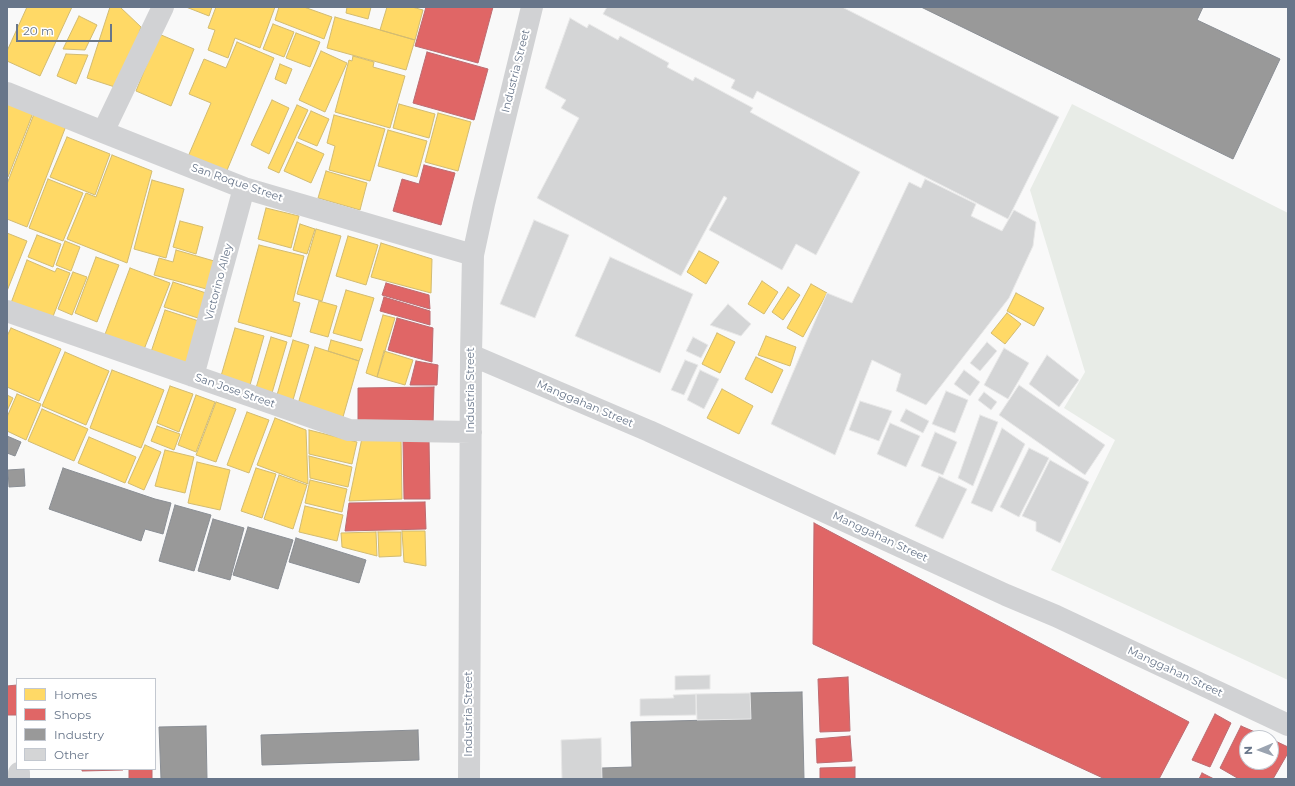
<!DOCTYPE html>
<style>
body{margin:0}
#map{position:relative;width:1295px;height:786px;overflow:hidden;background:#f9f9f9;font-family:Montserrat,sans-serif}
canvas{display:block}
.frame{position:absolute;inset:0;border:8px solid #68768a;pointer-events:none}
.legend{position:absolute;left:16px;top:678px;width:140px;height:92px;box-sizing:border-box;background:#fff;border:1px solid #c3c8d0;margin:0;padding:5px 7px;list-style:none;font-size:12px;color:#68768a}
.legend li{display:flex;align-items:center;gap:8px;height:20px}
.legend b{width:20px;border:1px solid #c3c8d0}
.north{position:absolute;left:1239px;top:730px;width:40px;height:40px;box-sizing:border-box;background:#fff;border:1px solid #c3c8d0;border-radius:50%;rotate:268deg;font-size:11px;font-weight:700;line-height:16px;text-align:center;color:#68768a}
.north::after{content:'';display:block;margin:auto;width:14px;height:18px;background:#9ba4b1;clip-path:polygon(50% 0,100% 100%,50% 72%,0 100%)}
.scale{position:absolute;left:16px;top:24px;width:96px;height:18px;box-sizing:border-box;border:2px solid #68768a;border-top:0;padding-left:5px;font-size:12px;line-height:14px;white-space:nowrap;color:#68768a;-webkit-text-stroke:3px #fff;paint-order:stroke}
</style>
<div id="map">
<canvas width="1295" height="786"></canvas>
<div class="frame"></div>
<ul class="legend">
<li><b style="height:11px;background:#ffd966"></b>Homes</li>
<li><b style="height:11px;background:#e06666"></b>Shops</li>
<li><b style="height:11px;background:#999"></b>Industry</li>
<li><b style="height:11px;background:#d4d5d6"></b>Other</li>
</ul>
<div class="north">N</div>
<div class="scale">20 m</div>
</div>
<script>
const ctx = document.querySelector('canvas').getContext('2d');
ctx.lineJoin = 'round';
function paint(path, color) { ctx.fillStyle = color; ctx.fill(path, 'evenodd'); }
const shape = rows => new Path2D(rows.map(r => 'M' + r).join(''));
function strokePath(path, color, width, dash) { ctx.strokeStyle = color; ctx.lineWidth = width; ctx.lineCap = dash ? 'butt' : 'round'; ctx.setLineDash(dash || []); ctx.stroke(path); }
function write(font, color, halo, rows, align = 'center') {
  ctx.font = font + ' Montserrat,sans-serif'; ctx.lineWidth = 4; ctx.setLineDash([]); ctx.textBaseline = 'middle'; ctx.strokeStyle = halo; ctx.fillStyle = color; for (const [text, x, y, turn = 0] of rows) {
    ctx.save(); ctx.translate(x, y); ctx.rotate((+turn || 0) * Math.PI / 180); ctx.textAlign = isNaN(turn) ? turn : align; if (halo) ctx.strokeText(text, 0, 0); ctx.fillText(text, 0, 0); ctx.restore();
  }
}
paint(shape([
 [1072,104,1288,213,1288,680,1051,570,1115,440,1064,408,1085,372,1030,190]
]), '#e8ece7');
const homes = shape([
 [27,7,72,7,40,76,7,61,7,51,27,7],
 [110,7,120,7,141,27,121,89,87,78,110,7],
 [186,7,212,7,209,16,186,7],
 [216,7,275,7,260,48,235,38,228,58,208,50,215,30,208,28,216,7],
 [279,7,304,7,332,17,324,39,275,20,279,7],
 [347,7,371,7,368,19,346,13,347,7],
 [387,7,412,7,423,10,415,40,380,30,387,7],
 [79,16,97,25,85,50,63,49,79,16],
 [335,17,415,40,406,70,327,48,335,17],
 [273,24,294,32,284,57,263,49,273,24],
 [296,33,320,42,310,67,286,58,296,33],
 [159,34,194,49,171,106,136,91,159,34],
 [237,42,274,58,225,175,187,159,211,103,189,94,204,59,226,68,237,42],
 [321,51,347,63,325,112,299,100,321,51],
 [66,54,88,55,76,84,57,76,66,54],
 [353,56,374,62,373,67,405,76,390,128,335,112,349,60,352,61,353,56],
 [280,64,292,69,286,84,275,79,280,64],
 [272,100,289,108,269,154,251,145,272,100],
 [7,102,33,113,8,177,7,176,7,102],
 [399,104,435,114,429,138,393,128,399,104],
 [297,105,308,110,279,173,268,168,297,105],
 [311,111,329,119,317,146,298,138,311,111],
 [438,113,471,122,458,171,425,162,438,113],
 [34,114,66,126,27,227,7,219,7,184,34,114],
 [334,115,385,129,370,181,329,170,335,146,327,143,334,115],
 [388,130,427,141,417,177,378,166,388,130],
 [67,137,110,154,95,195,50,177,67,137],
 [297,142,324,154,311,183,284,171,297,142],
 [112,155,152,171,127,263,67,239,86,193,96,197,112,155],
 [326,171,367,183,360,210,318,198,326,171],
 [48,179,83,193,63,241,29,228,48,179],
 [152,180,184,189,166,258,134,249,152,180],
 [266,208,299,216,291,248,258,239,266,208],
 [180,221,203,227,196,254,173,247,180,221],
 [300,224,315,229,307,254,293,250,300,224],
 [316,229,341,236,322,301,297,294,316,229],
 [7,233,27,241,7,291,7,233],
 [37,235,61,244,53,267,28,257,37,235],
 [348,236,378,245,366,285,336,276,348,236],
 [65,241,80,247,71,271,56,265,65,241],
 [381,243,432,259,431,293,371,277,381,243],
 [259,245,304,256,293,301,300,303,291,337,238,322,259,245],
 [176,250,221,263,214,291,154,275,159,258,173,262,176,250],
 [699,251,719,262,706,284,687,272,699,251],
 [96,257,119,265,97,322,75,313,96,257],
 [27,260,55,272,57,268,70,273,52,319,11,303,27,260],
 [130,268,170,283,143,352,104,337,130,268],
 [73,272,87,277,72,315,58,309,73,272],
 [762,281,778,292,764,314,748,304,762,281],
 [173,282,212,295,204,320,164,307,173,282],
 [811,284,827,293,803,337,787,328,811,284],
 [788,287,800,295,783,320,772,312,788,287],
 [346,290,374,298,361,341,333,333,346,290],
 [1016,293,1044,308,1034,326,1007,311,1016,293],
 [319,301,337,306,328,337,310,332,319,301],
 [165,310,205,323,189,371,149,358,165,310],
 [1007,313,1021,324,1005,344,991,333,1007,313],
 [383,315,395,318,377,377,366,373,383,315],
 [11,328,61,349,39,401,7,387,7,336,11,328],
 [235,328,264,336,250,385,221,376,235,328],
 [717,333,735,342,720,373,702,364,717,333],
 [766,336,796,347,790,366,758,355,766,336],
 [271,337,287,342,272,393,256,388,271,337],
 [293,340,309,345,293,400,277,395,293,340],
 [331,340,363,349,359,361,328,351,331,340],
 [315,347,359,361,343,417,298,404,315,347],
 [384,351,413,360,405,385,377,377,384,351],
 [65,352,109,371,86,425,42,406,65,352],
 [756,357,783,370,772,393,745,379,756,357],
 [112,370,164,390,141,448,90,428,112,370],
 [170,386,193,394,179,432,157,423,170,386],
 [722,389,753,406,739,434,707,418,722,389],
 [17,394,41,404,26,440,7,431,7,417,17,394],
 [7,395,13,398,7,411,7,395],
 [196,395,215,402,196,452,178,445,196,395],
 [216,402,236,409,216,462,196,455,216,402],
 [42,409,88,429,74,461,28,441,42,409],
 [247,412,269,420,249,473,227,465,247,412],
 [275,418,306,430,308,484,257,465,275,418],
 [157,426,180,434,174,450,151,441,157,426],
 [309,430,357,442,352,464,309,454,309,430],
 [89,437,136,457,125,483,78,463,89,437],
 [401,437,402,499,349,501,362,438,401,437],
 [145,445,161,452,144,490,128,483,145,445],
 [165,450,194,457,185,493,155,486,165,450],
 [309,456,352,467,348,487,310,478,309,456],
 [197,462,230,470,220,510,188,503,197,462],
 [256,468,276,474,262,518,241,511,256,468],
 [279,475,307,485,293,529,264,519,279,475],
 [310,480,347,489,342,512,305,503,310,480],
 [305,506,343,515,337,541,299,532,305,506],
 [402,531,425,531,426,566,404,562,402,531],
 [376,532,377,556,342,547,341,533,376,532],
 [378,532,401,532,401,556,379,557,378,532]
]);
paint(homes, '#ffd966');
strokePath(homes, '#d2bb71', 1);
const shops = shape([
 [426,7,493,7,478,63,415,46,426,7],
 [427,52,488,69,474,120,413,103,427,52],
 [424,165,455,173,441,225,393,211,402,179,419,184,424,165],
 [386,283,429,295,430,309,382,295,386,283],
 [384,297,430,311,430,325,380,311,384,297],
 [397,318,433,328,432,362,388,350,397,318],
 [416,361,438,365,437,385,410,385,416,361],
 [434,387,433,426,358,426,358,388,434,387],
 [429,438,430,499,404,499,403,439,429,438],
 [425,502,426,529,345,531,349,503,425,502],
 [814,523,1189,722,1159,779,1105,779,813,644,814,523],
 [848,677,850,731,820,732,818,679,848,677],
 [17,685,17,715,7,715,7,686,17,685],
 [1215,714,1231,723,1210,767,1192,760,1215,714],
 [1241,726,1269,738,1247,738,1247,762,1271,762,1271,739,1288,747,1288,753,1273,779,1239,779,1220,768,1241,726],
 [850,736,852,761,817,763,816,739,850,736],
 [855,767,855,779,820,779,820,768,855,767],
 [82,769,123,769,123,770,82,771,82,769],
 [129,769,152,769,152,779,129,779,129,769],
 [1202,773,1214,779,1199,779,1202,773]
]);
paint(shops, '#e06666');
strokePath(shops, '#bc6b71', 1);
const industry = shape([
 [921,7,1203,7,1197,20,1280,59,1233,159,921,7],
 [7,436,21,442,15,456,7,453,7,436],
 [63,468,155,499,171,503,163,534,145,529,141,541,49,509,63,468],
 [24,469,25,486,9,487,8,470,24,469],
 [175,505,211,515,194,571,159,561,175,505],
 [213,519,244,528,230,580,198,571,213,519],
 [248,527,293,540,278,589,233,575,248,527],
 [296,538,366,560,359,583,289,562,296,538],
 [802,692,804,779,602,779,602,768,632,767,631,722,751,719,750,693,802,692],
 [206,726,207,779,161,779,159,727,206,726],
 [418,730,419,760,262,765,261,735,418,730]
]);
paint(industry, '#999');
strokePath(industry, '#8a8e94', 1);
const building = shape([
 [607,7,842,7,1059,117,1008,219,757,91,753,99,731,88,735,80,603,14,607,7],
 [570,18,587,28,589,24,618,40,620,36,669,63,667,67,693,81,695,77,753,108,750,112,860,172,816,255,796,244,782,270,709,230,727,198,724,196,681,276,537,198,579,118,561,108,566,100,545,88,570,18],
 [925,179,976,204,971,216,1002,231,1014,210,1036,222,1033,246,1009,298,926,405,896,391,901,374,872,360,835,455,771,424,827,293,852,303,909,182,921,188,925,179],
 [534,220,569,235,535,318,500,304,534,220],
 [610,257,693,294,660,373,575,336,610,257],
 [728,304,751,324,741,336,710,325,728,304],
 [693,337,708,345,701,358,686,351,693,337],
 [987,342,997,351,980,371,970,363,987,342],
 [1004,348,1029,363,1008,399,984,385,1004,348],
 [1047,355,1079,380,1059,407,1029,384,1047,355],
 [685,360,698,365,684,395,671,390,685,360],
 [700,370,719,379,704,409,687,400,700,370],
 [964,370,980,382,970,396,954,384,964,370],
 [1019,385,1105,445,1085,475,999,415,1019,385],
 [946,391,968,400,955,433,932,424,946,391],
 [984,392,997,402,991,410,978,400,984,392],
 [860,401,892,411,879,441,849,430,860,401],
 [906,409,929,421,923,433,900,421,906,409],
 [980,415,998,422,973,486,958,478,980,415],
 [890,423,920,436,906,467,877,454,890,423],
 [1002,428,1025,444,992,512,971,503,1002,428],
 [935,432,957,442,943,475,921,466,935,432],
 [1029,448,1049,458,1019,517,1000,507,1029,448],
 [1050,460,1089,482,1060,543,1036,531,1036,522,1022,516,1050,460],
 [939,476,967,489,943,539,915,526,939,476],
 [710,675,710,689,675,690,675,676,710,675],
 [750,693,751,719,697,720,696,694,750,693],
 [696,694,696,715,640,716,640,699,674,698,673,695,696,694],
 [601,738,602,779,562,779,561,740,601,738]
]);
paint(building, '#d4d5d6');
strokePath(building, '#e8e8e8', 1);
strokePath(shape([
 [7,93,103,132,244,188,473,255],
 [103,132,163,7],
 [7,311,349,430,471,432],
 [471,355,649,431,1006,595,1056,616,1288,725],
 [193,376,244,188],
 [19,779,19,773],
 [469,779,471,355,473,255,484,204,532,7]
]), '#d1d2d4', 22);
write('11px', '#68768a', '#fff', [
 ["Industria Street",516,71,-76],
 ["San Roque Street",237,183,19],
 ["Victorino Alley",219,282,-75],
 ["Industria Street",471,390,-90],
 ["San Jose Street",235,391,19],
 ["Manggahan Street",585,404,23],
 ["Manggahan Street",880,537,25],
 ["Manggahan Street",1175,672,25],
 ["Industria Street",469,714,-90]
]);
</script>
